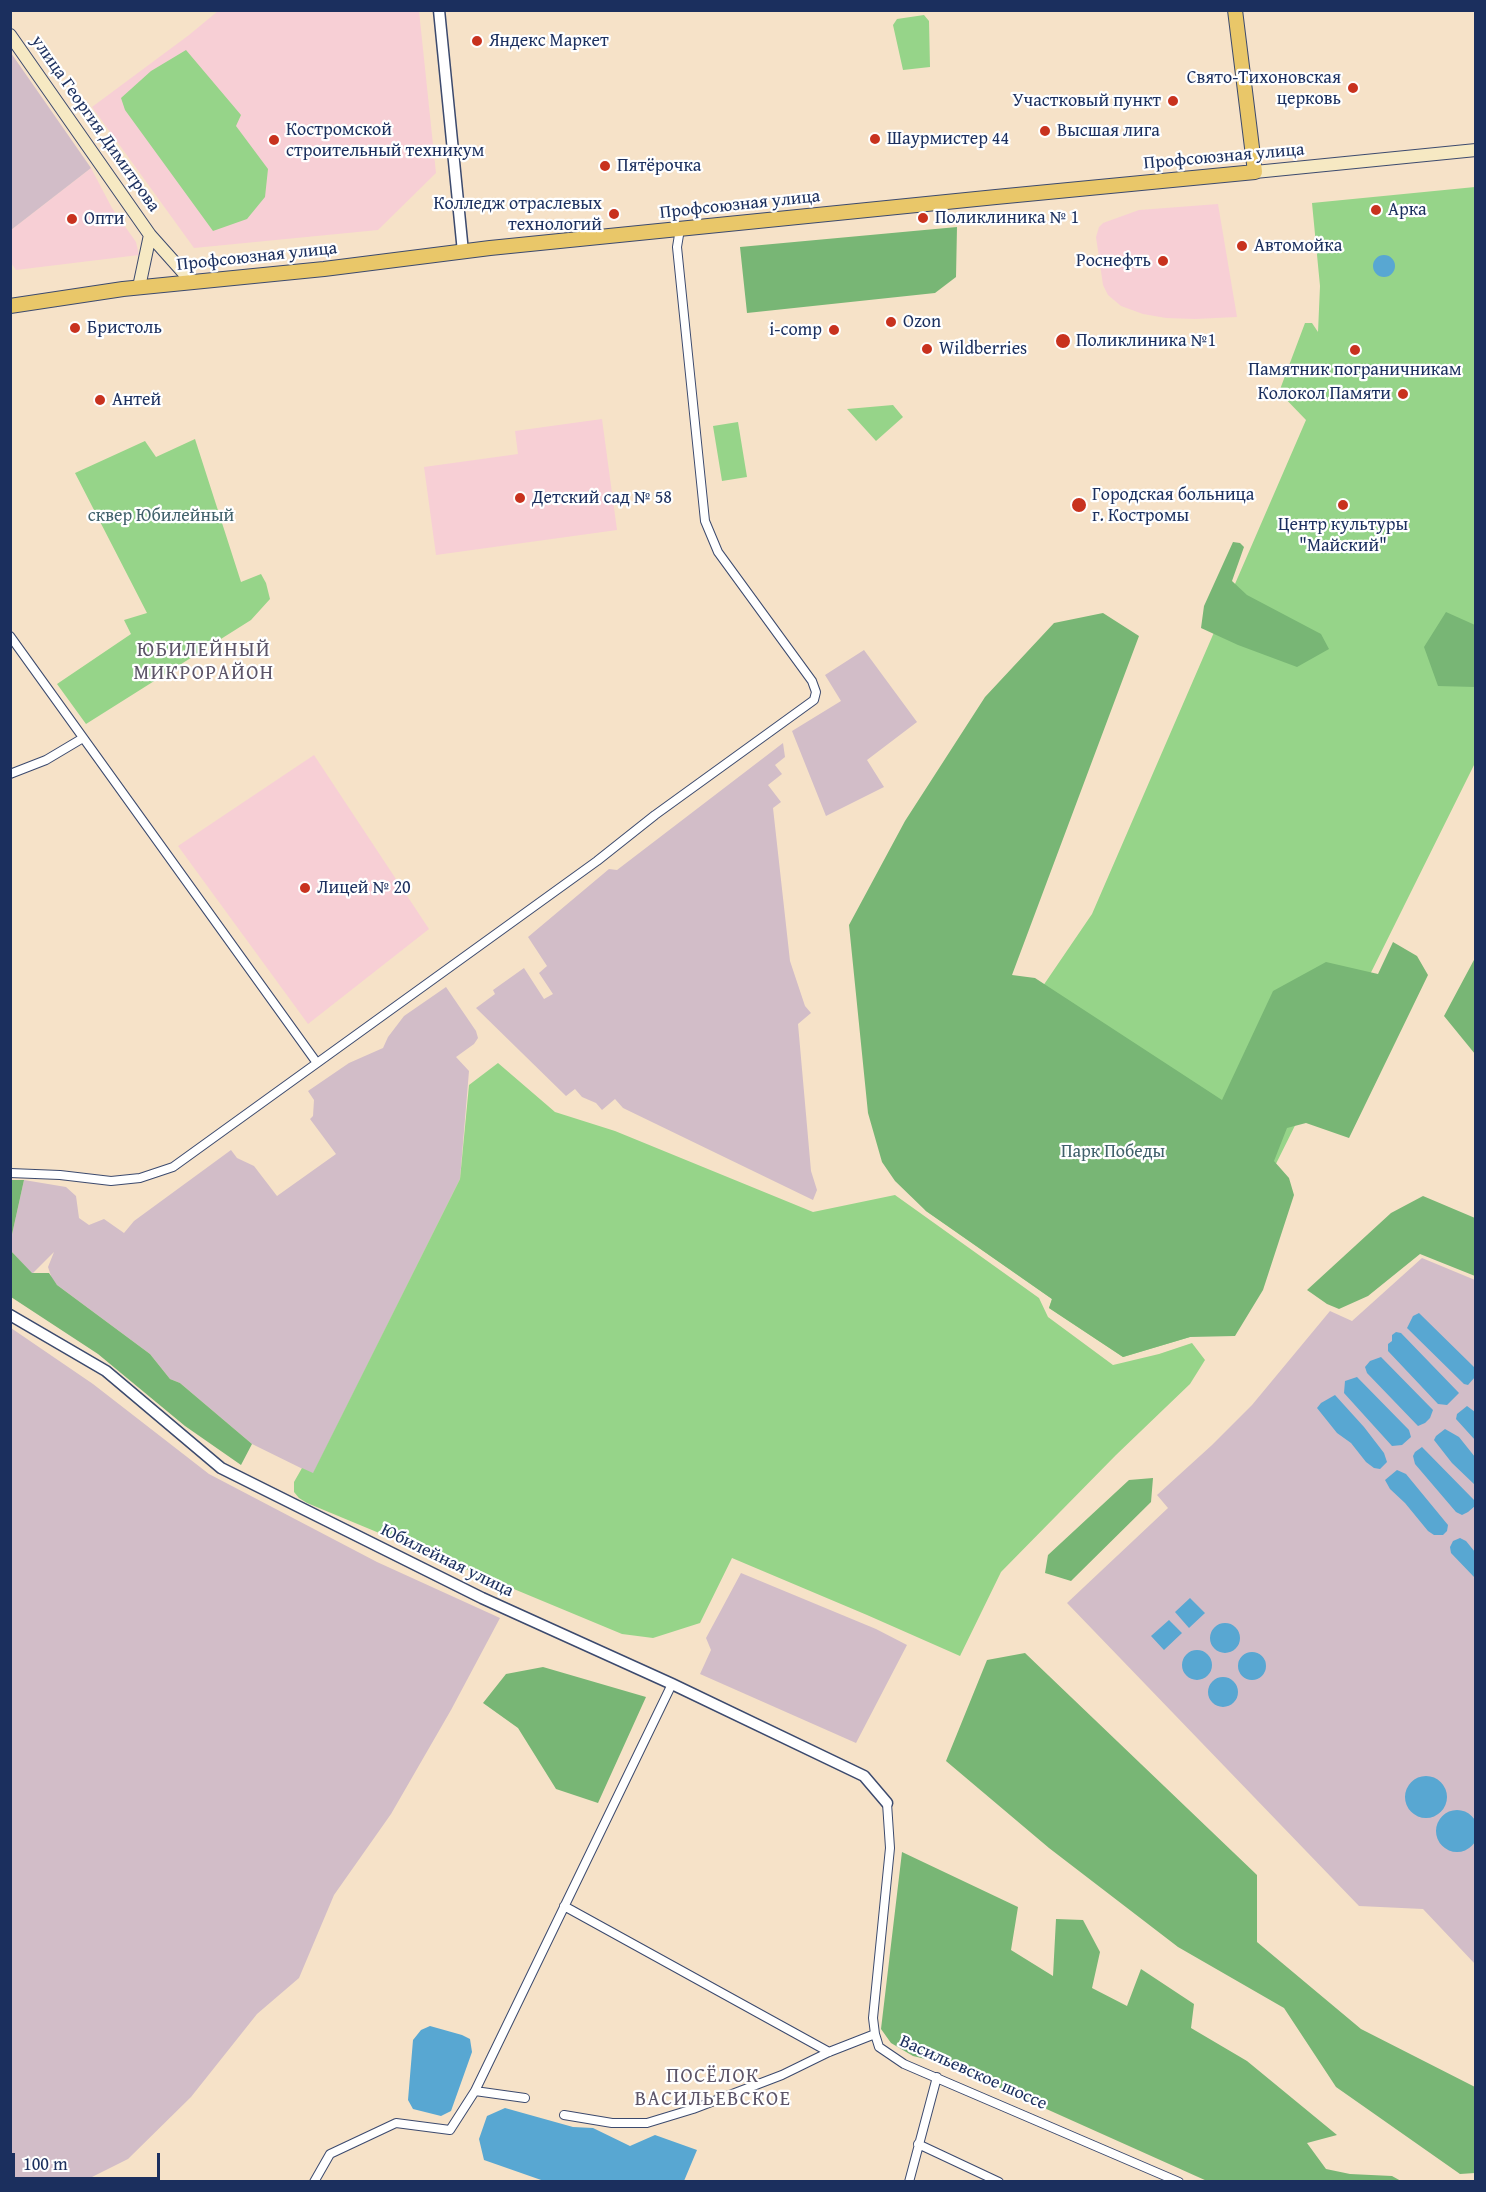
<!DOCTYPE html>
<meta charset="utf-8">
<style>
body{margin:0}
#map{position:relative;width:1486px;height:2192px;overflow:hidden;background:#f6e2c8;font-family:"Gentium Book Plus",serif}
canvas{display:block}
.frame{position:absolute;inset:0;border:12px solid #1b2f5e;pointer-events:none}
.scale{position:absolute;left:12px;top:2153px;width:148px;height:27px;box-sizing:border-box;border:3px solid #1b2f5e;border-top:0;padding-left:8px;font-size:18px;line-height:21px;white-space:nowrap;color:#1b2f5e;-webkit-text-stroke:4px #fff;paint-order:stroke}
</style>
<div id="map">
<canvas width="1486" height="2192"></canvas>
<div class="frame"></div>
<div class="scale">100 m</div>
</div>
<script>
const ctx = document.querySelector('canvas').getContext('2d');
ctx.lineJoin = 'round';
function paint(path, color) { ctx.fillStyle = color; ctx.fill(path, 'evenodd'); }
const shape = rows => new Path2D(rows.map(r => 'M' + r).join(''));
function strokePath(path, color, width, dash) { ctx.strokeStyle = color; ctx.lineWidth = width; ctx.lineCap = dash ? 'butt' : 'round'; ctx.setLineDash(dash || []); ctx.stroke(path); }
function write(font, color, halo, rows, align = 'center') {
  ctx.font = font + ' "Gentium Book Plus",serif'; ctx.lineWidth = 4.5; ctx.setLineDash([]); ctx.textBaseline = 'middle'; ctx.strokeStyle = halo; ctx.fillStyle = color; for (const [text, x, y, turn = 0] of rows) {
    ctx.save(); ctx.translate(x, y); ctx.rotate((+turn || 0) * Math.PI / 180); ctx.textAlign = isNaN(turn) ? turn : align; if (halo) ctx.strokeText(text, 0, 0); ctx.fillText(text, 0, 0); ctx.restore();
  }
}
paint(shape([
 [218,11,419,11,436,173,378,230,194,248,92,107,189,35],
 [91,168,112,208,136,242,139,255,16,270,11,263,11,230],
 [1218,204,1237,317,1195,319,1166,318,1143,314,1121,306,1108,295,1103,285,1096,237,1099,227,1103,223,1139,210],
 [602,419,617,530,436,555,424,467,518,454,515,431],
 [314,755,429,929,308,1024,178,846]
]), '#f7cfd5');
paint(shape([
 [11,53,91,168,11,230,10,230],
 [864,650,917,722,867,760,884,787,826,816,792,731,841,701,825,675],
 [783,743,785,757,775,765,782,774,768,785,781,802,773,808,790,961,805,1006,811,1013,798,1024,811,1171,817,1190,813,1200,623,1108,615,1099,602,1110,596,1103,582,1097,575,1089,566,1096,476,1008,495,994,493,990,524,968,544,999,553,994,539,973,547,966,528,937,609,869,617,870],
 [446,987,476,1031,478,1038,474,1044,456,1057,469,1071,460,1179,313,1474,252,1444,180,1383,170,1379,150,1354,57,1285,52,1279,48,1267,54,1252,32,1274,11,1251,11,1239,24,1180,66,1187,76,1196,79,1218,89,1225,104,1219,124,1233,134,1221,231,1150,237,1158,254,1166,277,1196,336,1154,310,1119,313,1116,314,1100,308,1091,349,1063,383,1048,388,1037,404,1016],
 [1422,1258,1475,1280,1475,1964,1423,1909,1359,1906,1067,1603,1168,1508,1157,1495,1212,1445,1252,1405,1330,1311,1352,1321],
 [11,1328,93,1384,209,1474,377,1562,500,1618,451,1710,391,1814,334,1895,299,1978,257,2014,191,2097,128,2159,84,2181,11,2181],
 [741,1573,876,1629,907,1645,856,1743,700,1674,711,1650,706,1638]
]), '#d2bdc8');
paint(shape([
 [924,15,929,21,930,67,903,70,893,25,897,19],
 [186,50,241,115,236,126,268,169,265,197,247,219,213,231,125,110,121,98,151,71],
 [1475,187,1475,763,1190,1337,1123,1357,1049,1308,1052,1299,926,1211,908,1184,1092,914,1306,420,1279,392,1305,323,1312,323,1318,332,1320,286,1312,203],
 [893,405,903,417,876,441,847,409],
 [738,422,747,477,722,481,713,426],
 [195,439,241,582,261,574,266,583,270,599,251,620,86,724,57,684,131,634,124,620,147,613,75,473,145,441,156,457],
 [498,1063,555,1112,615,1131,813,1212,895,1195,1039,1298,1048,1317,1113,1365,1159,1354,1192,1343,1205,1360,1190,1384,1116,1455,1001,1572,960,1656,867,1615,732,1558,700,1623,653,1638,622,1634,307,1503,299,1498,294,1492,294,1482,302,1468,313,1473,460,1179,469,1085]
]), '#96d489');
paint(shape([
 [957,227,956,277,935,293,747,313,740,247],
 [1233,542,1240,543,1244,547,1232,581,1247,595,1321,634,1329,649,1297,667,1238,645,1201,628,1204,606],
 [1446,612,1475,625,1475,687,1438,686,1424,647],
 [1103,613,1139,636,1012,975,1035,978,1222,1100,1273,991,1326,962,1378,974,1393,942,1417,956,1428,975,1349,1138,1306,1123,1287,1128,1274,1161,1289,1178,1294,1195,1263,1290,1235,1336,1190,1337,1123,1357,1049,1308,1052,1299,926,1211,895,1181,882,1162,868,1113,849,925,905,821,985,697,1054,623],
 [1475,958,1475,1054,1444,1016],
 [11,1180,24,1180,11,1239,10,1180],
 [1423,1196,1475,1218,1475,1276,1420,1254,1368,1296,1339,1309,1327,1304,1307,1290,1391,1213],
 [11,1251,32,1273,49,1273,57,1285,150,1354,170,1379,180,1383,252,1444,241,1465,185,1426,98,1354,11,1297],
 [1153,1478,1151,1502,1071,1581,1045,1573,1048,1555,1129,1480],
 [1025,1653,1257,1875,1257,1942,1361,2029,1475,2087,1475,2173,1460,2174,1336,2087,1284,2008,1178,1947,1049,1848,946,1761,987,1660],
 [543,1667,646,1697,598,1803,556,1789,518,1728,483,1703,506,1674],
 [902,1852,1018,1907,1011,1950,1053,1976,1056,1919,1083,1920,1100,1952,1092,1988,1127,2006,1141,1969,1194,2004,1191,2028,1247,2061,1337,2135,1307,2143,1326,2169,1350,2174,1392,2176,1401,2181,1207,2181,946,2064,913,2056,891,2043,881,2029]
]), '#78b675');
paint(shape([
 '1373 266a11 11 0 1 1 22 0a11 11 0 1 1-22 0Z',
 [1419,1313,1474,1367,1475,1377,1468,1385,1464,1384,1407,1328,1413,1316],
 [1396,1332,1401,1333,1459,1393,1447,1405,1438,1404,1388,1351,1388,1344,1392,1341,1392,1335],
 [1381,1357,1433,1410,1430,1418,1425,1423,1418,1426,1367,1373,1365,1367,1370,1361],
 [1357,1377,1409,1430,1411,1437,1402,1445,1392,1446,1344,1393,1345,1381],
 [1335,1395,1364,1427,1384,1453,1387,1462,1380,1469,1374,1468,1366,1462,1351,1443,1337,1433,1317,1408,1321,1403],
 [1467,1406,1475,1412,1475,1440,1456,1419,1457,1414],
 [1445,1429,1459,1437,1475,1457,1475,1485,1452,1463,1434,1440,1436,1436],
 [1422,1447,1475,1501,1475,1506,1468,1512,1462,1515,1456,1512,1415,1464,1413,1456,1415,1452],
 [1397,1470,1406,1474,1448,1525,1447,1531,1443,1535,1434,1535,1428,1531,1405,1503,1390,1489,1385,1480],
 [1460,1538,1466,1541,1475,1552,1475,1578,1451,1553,1450,1547,1453,1541],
 [1190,1598,1205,1613,1189,1628,1175,1612],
 [1169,1620,1182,1633,1164,1650,1151,1636],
 '1210 1638a15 15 0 1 1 30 0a15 15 0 1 1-30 0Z',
 '1182 1665a15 15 0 1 1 30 0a15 15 0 1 1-30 0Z',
 '1238 1666a14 14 0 1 1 28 0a14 14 0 1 1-28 0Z',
 '1208 1692a15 15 0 1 1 30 0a15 15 0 1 1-30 0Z',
 '1405 1797a21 21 0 1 1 42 0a21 21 0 1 1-42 0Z',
 '1436 1831a21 21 0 1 1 42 0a21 21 0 1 1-42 0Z',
 [430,2026,462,2035,470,2039,472,2052,451,2111,441,2116,413,2109,408,2100,413,2040,421,2030],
 [505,2108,573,2127,593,2128,630,2146,655,2135,697,2150,684,2181,544,2181,484,2160,479,2139,487,2116]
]), '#58a7d2');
const minor = shape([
 [10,636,317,1063],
 [10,774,46,760,83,738],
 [10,1173,60,1175,111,1181,140,1178,173,1167,597,861,655,815,814,700,816,692,812,681,718,552,705,521,677,247,680,229],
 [887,1803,890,1848,873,2018,875,2034,879,2047,904,2064,1179,2182],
 [564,1906,829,2052],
 [475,2091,525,2098],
 [564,2115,612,2123,647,2123,693,2109,782,2075,829,2052,875,2034],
 [918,2144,999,2182],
 [314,2182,330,2154,396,2123,450,2130,475,2091,672,1684],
 [909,2182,937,2077]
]);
const tertiary = shape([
 [439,10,463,252],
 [10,1315,106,1371,221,1468,482,1598,672,1684,864,1776,887,1803]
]);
const secondary = shape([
 [10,35,150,235,191,281],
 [1255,172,1476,150],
 [139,287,150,235]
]);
const trunk = shape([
 [10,306,123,289,324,269,490,248,996,197,1255,172,1235,10]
]);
strokePath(minor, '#3c4a6e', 10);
strokePath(tertiary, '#3c4a6e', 13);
strokePath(secondary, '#3c4a6e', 14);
strokePath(trunk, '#3c4a6e', 16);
strokePath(minor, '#fff', 8);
strokePath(tertiary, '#fff', 10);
strokePath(secondary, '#f6e9c3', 12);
strokePath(trunk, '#e9c769', 14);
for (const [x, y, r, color] of [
 [477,41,6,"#c8321e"],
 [1353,88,6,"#c8321e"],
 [1173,101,6,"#c8321e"],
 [1045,131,6,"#c8321e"],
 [875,139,6,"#c8321e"],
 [274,140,6,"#c8321e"],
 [605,166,6,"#c8321e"],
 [1376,210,6,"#c8321e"],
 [614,214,6,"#c8321e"],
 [923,218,6,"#c8321e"],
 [72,219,6,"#c8321e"],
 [1242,246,6,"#c8321e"],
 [1163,261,6,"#c8321e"],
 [891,322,6,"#c8321e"],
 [75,328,6,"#c8321e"],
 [834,330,6,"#c8321e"],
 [1063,341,8,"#c8321e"],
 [927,349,6,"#c8321e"],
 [1355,350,6,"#c8321e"],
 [1403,394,6,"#c8321e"],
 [100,400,6,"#c8321e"],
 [520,498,6,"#c8321e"],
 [1079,505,8,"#c8321e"],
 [1343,505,6,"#c8321e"],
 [305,888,6,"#c8321e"]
]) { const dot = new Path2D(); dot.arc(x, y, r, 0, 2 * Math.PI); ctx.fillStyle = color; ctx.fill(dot); strokePath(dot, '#fff', 2); }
write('18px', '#1b2f5e', '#fff', [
 ["Яндекс Маркет",489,41],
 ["Свято-Тихоновская",1341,78,"right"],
 ["церковь",1341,99,"right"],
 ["Участковый пункт",1161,101,"right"],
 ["Костромской",286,130],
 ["строительный техникум",286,151],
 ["Высшая лига",1057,131],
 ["Шаурмистер 44",887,139],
 ["Пятёрочка",617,166],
 ["Колледж отраслевых",602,204,"right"],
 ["технологий",602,225,"right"],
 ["Арка",1388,210],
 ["Поликлиника № 1",935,218],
 ["Опти",84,219],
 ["Автомойка",1254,246],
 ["Роснефть",1151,261,"right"],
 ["Ozon",903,322],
 ["Бристоль",87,328],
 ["i-comp",822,330,"right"],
 ["Поликлиника №1",1076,341],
 ["Wildberries",939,349],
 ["Памятник пограничникам",1355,370,"center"],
 ["Колокол Памяти",1391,394,"right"],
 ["Антей",112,400],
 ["Городская больница",1092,495],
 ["г. Костромы",1092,516],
 ["Детский сад № 58",532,498],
 ["Центр культуры",1343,525,"center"],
 ["\"Майский\"",1343,546,"center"],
 ["Лицей № 20",317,888]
], 'left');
write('18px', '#1b2f5e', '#fff', [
 ["улица Георгия Димитрова",95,124,55],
 ["Профсоюзная улица",1224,157,-5],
 ["Профсоюзная улица",740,205,-6],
 ["Профсоюзная улица",257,257,-6],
 ["Юбилейная улица",447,1561,26],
 ["Васильевское шоссе",973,2073,24]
]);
write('18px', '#40616b', '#fff', [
 ["сквер Юбилейный",161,516],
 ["Парк Победы",1113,1152]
]);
ctx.letterSpacing = '1.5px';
write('20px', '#5c5468', '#fff', [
 ["ЮБИЛЕЙНЫЙ",204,651],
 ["МИКРОРАЙОН",204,674],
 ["ПОСЁЛОК",713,2077],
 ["ВАСИЛЬЕВСКОЕ",713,2100]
]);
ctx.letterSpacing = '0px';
</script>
